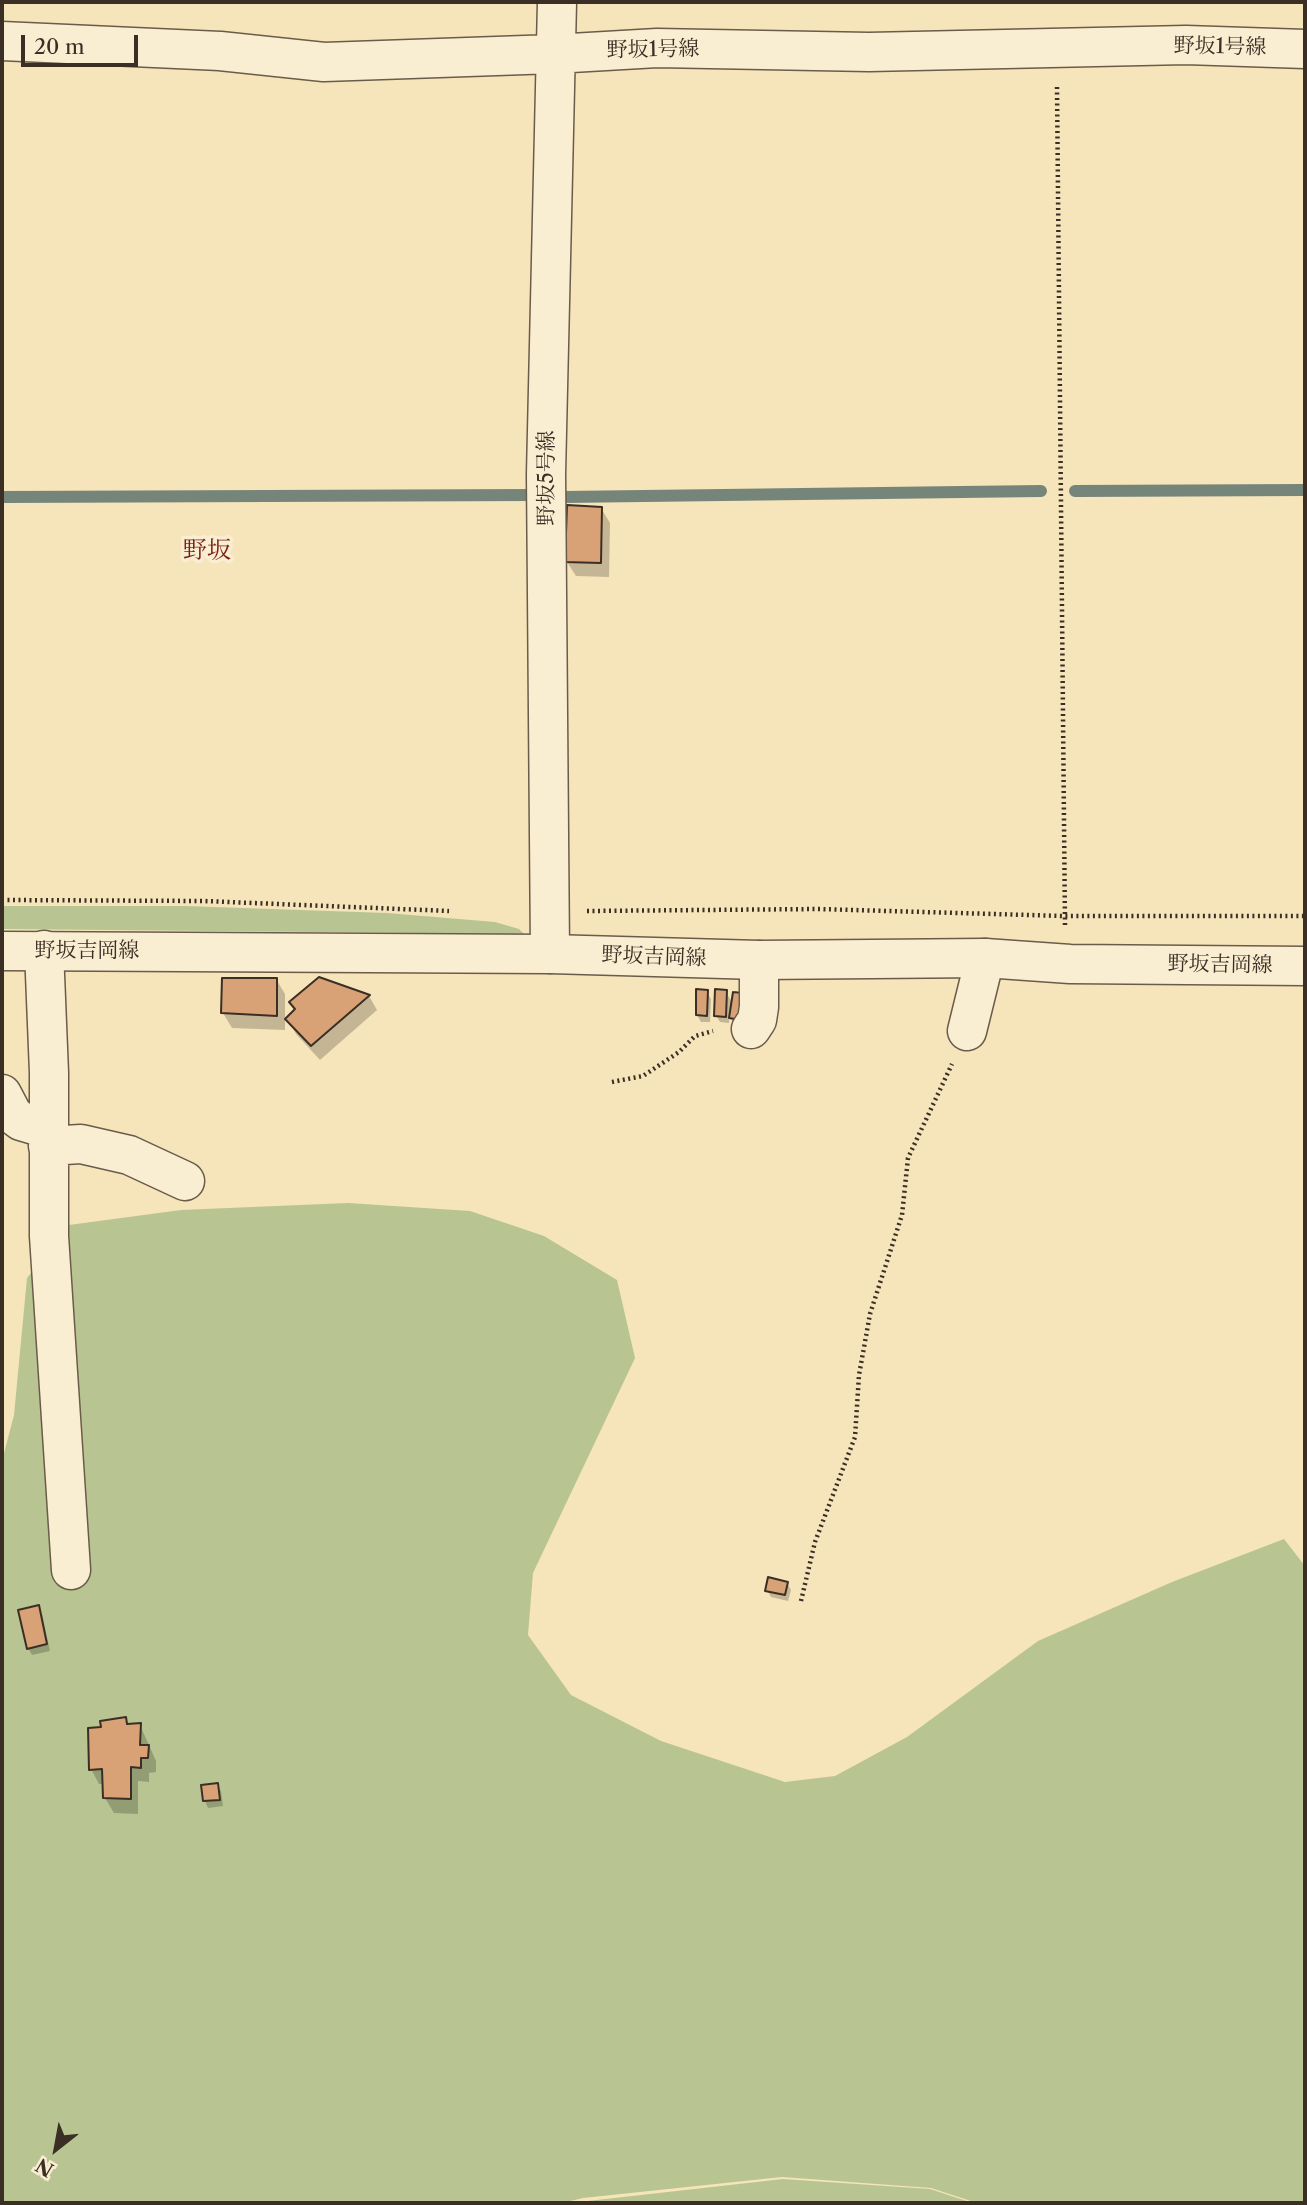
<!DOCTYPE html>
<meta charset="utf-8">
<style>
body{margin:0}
#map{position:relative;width:1307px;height:2205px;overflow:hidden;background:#f6e4ba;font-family:"Libre Caslon Text",serif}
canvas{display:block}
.frame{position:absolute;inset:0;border:4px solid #3b2f25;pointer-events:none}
.north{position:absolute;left:21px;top:2114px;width:70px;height:70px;-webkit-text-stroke:5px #f9edd2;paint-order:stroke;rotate:211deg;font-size:19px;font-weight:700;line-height:28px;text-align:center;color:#3b2f25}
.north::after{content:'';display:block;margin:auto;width:24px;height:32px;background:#3b2f25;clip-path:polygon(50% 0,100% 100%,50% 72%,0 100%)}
.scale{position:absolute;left:21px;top:35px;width:117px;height:32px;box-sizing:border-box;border:4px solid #3b2f25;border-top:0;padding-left:9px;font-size:21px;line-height:24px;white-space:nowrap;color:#3b2f25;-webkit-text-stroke:5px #f9edd2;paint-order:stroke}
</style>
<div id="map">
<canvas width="1307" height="2205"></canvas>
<div class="frame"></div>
<div class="north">N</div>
<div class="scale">20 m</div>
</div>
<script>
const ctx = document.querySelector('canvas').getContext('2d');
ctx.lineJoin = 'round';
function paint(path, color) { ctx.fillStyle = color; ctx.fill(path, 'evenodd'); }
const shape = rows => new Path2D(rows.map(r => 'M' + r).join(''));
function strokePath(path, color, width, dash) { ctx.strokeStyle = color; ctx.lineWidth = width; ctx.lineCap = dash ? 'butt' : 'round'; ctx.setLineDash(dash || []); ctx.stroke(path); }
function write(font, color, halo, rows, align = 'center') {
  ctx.font = font + ' "Libre Caslon Text","Noto Serif JP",serif'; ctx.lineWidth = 7; ctx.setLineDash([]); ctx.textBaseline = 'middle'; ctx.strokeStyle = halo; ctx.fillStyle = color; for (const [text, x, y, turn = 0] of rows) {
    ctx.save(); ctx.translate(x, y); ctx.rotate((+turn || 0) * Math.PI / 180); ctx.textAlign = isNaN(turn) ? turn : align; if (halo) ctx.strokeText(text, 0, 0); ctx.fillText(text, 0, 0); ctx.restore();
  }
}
paint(shape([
 [2,906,185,906,387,913,495,922,519,929,524,934,2,929],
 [348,1203,470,1211,544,1236,617,1280,635,1358,533,1573,528,1635,571,1695,661,1741,785,1782,835,1776,907,1737,1038,1641,1172,1582,1284,1539,1305,1566,1305,2203,977,2203,931,2188,782,2177,583,2198,562,2203,2,2203,2,1461,14,1415,27,1278,69,1225,181,1210],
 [783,2179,930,2189,973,2203,570,2203]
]), '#b8c592');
paint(shape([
 [601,508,610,523,609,577,576,576,567,562],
 [276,979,285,994,285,1030,232,1028,223,1013],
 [707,992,711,999,710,1022,701,1022,697,1015],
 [726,992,733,1004,746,1001,735,1025,729,1014,729,1023,720,1022,716,1015],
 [369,996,377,1010,320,1060,296,1034,288,1019,296,1011,291,1003],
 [787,1583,791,1590,788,1601,771,1597,767,1590],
 [38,1607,42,1614,50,1651,32,1655,28,1648],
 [125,1719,129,1726,140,1725,156,1761,156,1772,149,1773,149,1782,138,1781,138,1814,114,1813,105,1798,104,1784,99,1784,91,1769,102,1729],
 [217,1785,221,1791,223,1806,208,1808,205,1801]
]), '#0003');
strokePath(shape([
 [1075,491,1305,490],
 [2,497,532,495],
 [564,497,1041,491]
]), '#76857a', 12);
const building = shape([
 [567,505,602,507,601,563,565,562,567,505],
 [319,977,370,995,311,1046,285,1019,295,1009,289,1002,319,977],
 [222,978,277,978,277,1016,221,1013,222,978],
 [696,989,708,990,707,1016,696,1015,696,989],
 [715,989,727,990,726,1017,714,1016,715,989],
 [733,992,743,993,740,1020,729,1018,733,992],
 [768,1577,788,1582,785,1595,765,1591,768,1577],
 [39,1605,47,1644,27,1649,18,1610,39,1605],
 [126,1717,127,1724,141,1723,140,1745,149,1745,148,1758,141,1758,141,1768,131,1767,131,1799,103,1798,102,1769,89,1770,88,1728,101,1727,100,1721,126,1717],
 [218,1783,220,1800,203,1801,201,1785,218,1783]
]);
paint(building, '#d9a276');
strokePath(building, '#3b2f25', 2);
const minor = shape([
 [2,41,220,51,324,62,554,54,657,48,869,52,1186,45,1305,49],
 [44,950,49,1073,49,1236,71,1570],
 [550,954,546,474,557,2],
 [751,1029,757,1020,759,1007,759,960],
 [967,1031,985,958],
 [2,1094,13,1115,21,1121,48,1129],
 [48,1146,81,1144,129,1155,185,1181]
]);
const tertiary = shape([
 [2,951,550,954,759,960,985,958,1070,964,1305,966]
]);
strokePath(minor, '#6a5c4a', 41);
strokePath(tertiary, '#6a5c4a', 41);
strokePath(shape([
 [1057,87,1065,925],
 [2,900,204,901,449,911],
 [587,911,818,909,1064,916,1305,916],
 [612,1082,643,1076,679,1052,695,1036,713,1031],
 [801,1601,815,1542,855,1437,859,1375,870,1314,902,1215,908,1158,952,1064]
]), '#3b2f25', 4.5, [2, 3.5]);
strokePath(minor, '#f9edd2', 38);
strokePath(tertiary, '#f9edd2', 38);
write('21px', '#3b2f25', '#f9edd2', [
 ["野坂1号線",1220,47,1],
 ["野坂1号線",653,50,-1],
 ["野坂5号線",547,478,-90],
 ["野坂吉岡線",87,951],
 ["野坂吉岡線",654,957,2],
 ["野坂吉岡線",1220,965,1]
]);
write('24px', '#7a1f14', '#f9edd2', [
 ["野坂",207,551]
]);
</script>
